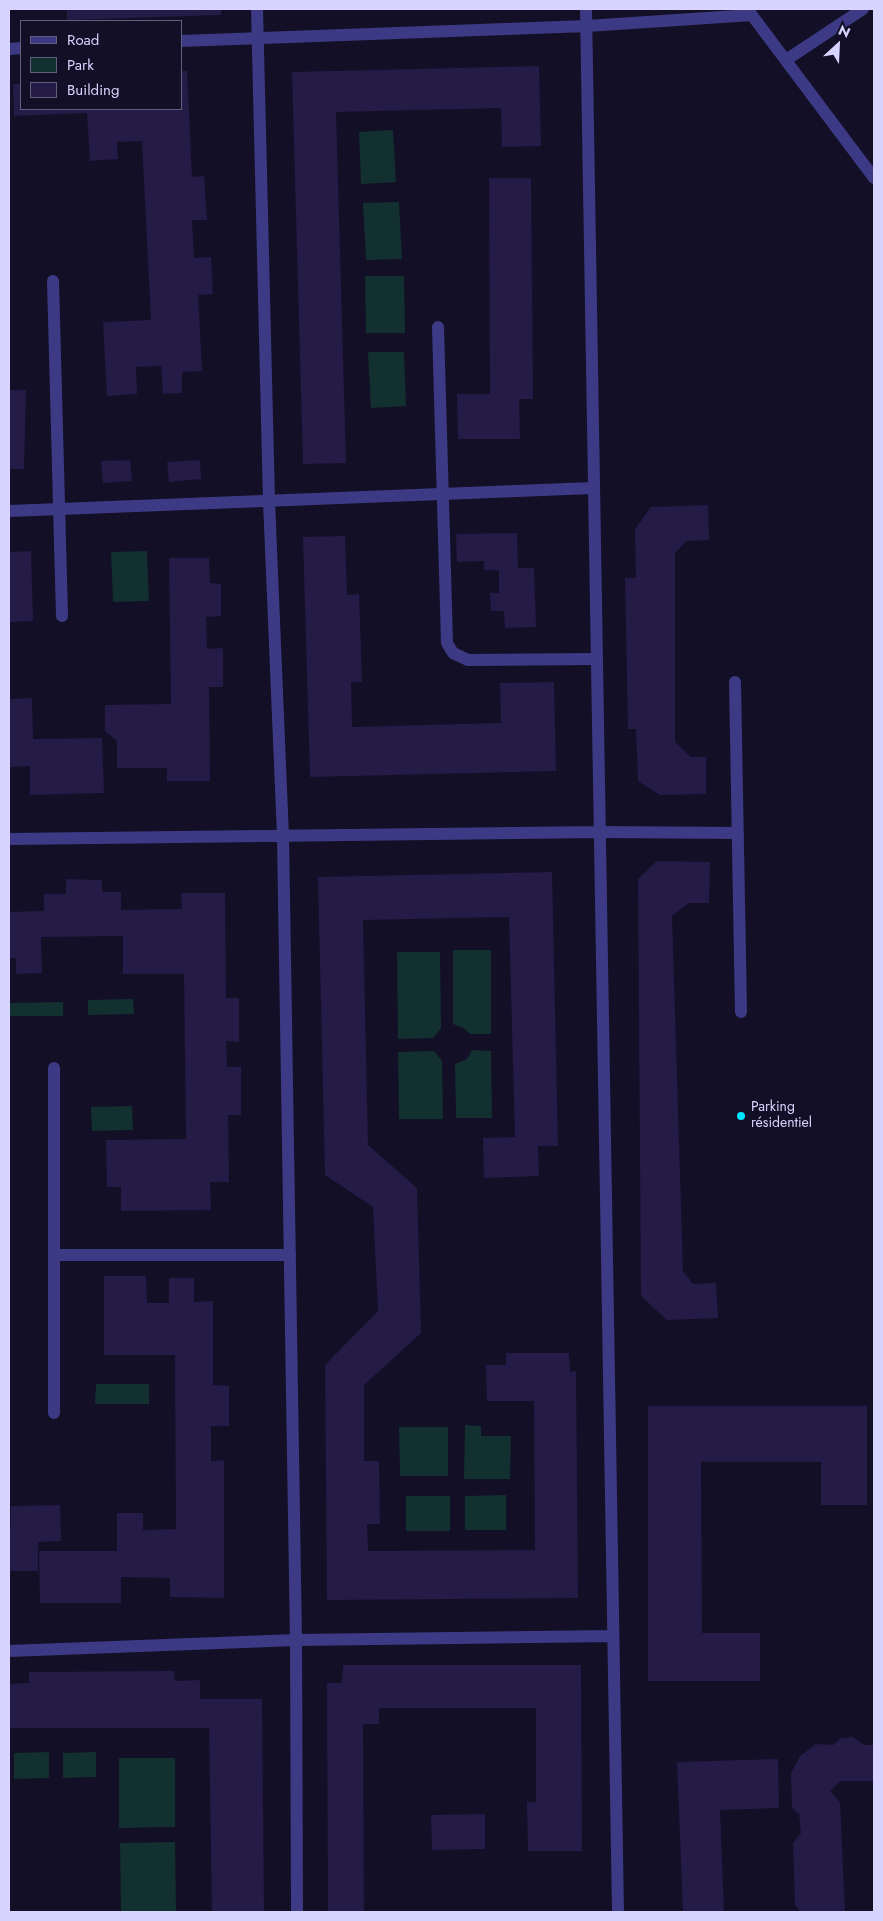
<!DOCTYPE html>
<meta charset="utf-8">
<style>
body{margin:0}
#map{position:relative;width:883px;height:1921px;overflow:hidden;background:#130f26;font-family:Jost,sans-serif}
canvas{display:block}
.frame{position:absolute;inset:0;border:10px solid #d9d4ff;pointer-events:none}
.legend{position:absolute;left:20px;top:20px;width:162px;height:90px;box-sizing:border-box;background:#130f26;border:1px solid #625e7d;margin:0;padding:6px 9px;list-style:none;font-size:15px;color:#d9d4ff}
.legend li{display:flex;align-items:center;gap:10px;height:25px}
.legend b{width:25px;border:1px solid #625e7d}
.north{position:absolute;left:813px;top:20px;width:50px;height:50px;-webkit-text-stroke:4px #130f26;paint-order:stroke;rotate:25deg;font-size:14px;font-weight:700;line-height:20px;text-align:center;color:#d9d4ff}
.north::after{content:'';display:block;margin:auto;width:18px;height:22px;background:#d9d4ff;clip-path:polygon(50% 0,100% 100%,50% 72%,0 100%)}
</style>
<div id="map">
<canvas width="883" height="1921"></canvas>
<div class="frame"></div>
<ul class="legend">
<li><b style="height:6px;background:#3d3a85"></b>Road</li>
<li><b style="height:14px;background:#12302f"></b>Park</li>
<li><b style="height:14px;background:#241b47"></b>Building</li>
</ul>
<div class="north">N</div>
</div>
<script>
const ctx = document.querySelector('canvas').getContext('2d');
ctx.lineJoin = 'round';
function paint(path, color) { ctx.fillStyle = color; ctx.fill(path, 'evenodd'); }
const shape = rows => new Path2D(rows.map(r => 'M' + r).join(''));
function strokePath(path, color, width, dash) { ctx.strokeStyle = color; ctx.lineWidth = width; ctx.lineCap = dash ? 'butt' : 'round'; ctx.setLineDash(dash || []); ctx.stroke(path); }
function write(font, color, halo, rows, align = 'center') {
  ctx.font = font + ' Jost,sans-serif'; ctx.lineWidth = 5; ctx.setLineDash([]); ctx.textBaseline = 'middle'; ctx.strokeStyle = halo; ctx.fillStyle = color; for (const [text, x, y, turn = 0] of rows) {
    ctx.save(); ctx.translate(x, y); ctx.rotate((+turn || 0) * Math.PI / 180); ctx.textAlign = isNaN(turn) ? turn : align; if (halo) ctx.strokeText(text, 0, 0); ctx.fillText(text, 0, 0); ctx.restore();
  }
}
paint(shape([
 [393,130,396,182,361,184,359,132],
 [399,202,402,259,366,260,363,203],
 [365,276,404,276,405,333,366,333],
 [368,352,404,352,406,406,371,408],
 [147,551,149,601,113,602,111,552],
 [453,950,491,950,491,1034,470,1034,465,1029,453,1024],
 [397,952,440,952,441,1028,433,1038,398,1039],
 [133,999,134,1014,88,1015,88,1000],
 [63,1002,63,1016,9,1016,9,1003],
 [472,1050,491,1051,492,1118,456,1118,455,1064,467,1059],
 [434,1051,442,1061,443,1119,399,1119,398,1052],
 [132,1106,133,1130,92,1131,91,1107],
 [96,1384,149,1384,149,1404,95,1404],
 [465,1425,481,1426,481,1436,511,1436,510,1479,464,1479],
 [399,1427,448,1427,448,1476,400,1476],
 [506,1495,506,1530,465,1530,465,1496],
 [406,1496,450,1496,450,1531,406,1531],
 [49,1752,49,1778,14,1779,14,1753],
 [96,1752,96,1777,63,1778,63,1753],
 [119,1758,175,1758,175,1827,119,1828],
 [175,1842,176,1912,121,1912,120,1843]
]), '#12302f');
paint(shape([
 [67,9,221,9,221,15,67,20],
 [539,66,541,146,502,147,501,108,336,112,346,463,303,464,292,72],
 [181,71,187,71,192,177,204,176,207,220,192,220,194,258,211,257,213,294,198,295,202,371,182,372,182,393,163,394,161,366,136,367,137,394,107,396,103,322,151,320,142,141,117,142,118,159,90,161,87,113,14,116,13,84,21,84,21,109,181,109],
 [489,178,531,178,533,399,519,399,520,439,458,439,457,394,490,394],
 [9,390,26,390,24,469,9,469],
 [130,460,132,481,103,483,101,461],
 [200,460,201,479,169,482,167,462],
 [708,505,709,540,686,541,675,553,675,742,691,757,706,757,706,794,660,795,638,781,636,729,628,729,625,578,636,578,635,529,651,507],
 [517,533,518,568,534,568,536,627,505,628,504,611,491,611,490,593,499,593,499,570,484,570,484,561,457,562,456,534],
 [345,536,347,595,359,594,362,682,351,682,352,727,501,723,500,683,554,682,556,771,310,777,303,537],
 [31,551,33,621,9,622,9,552],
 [169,558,209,558,210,583,221,584,221,616,206,617,207,649,223,648,223,687,209,687,210,781,167,781,167,768,117,768,117,741,105,731,105,705,171,704],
 [32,698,33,739,102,738,104,793,30,795,30,766,9,767,9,699],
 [657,861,710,862,709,903,689,903,672,916,683,1271,693,1284,716,1283,718,1318,667,1320,641,1296,638,879],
 [552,872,558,1146,538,1146,539,1176,484,1178,483,1138,515,1137,509,917,363,920,368,1145,417,1188,421,1333,364,1385,364,1461,379,1461,380,1524,367,1524,368,1551,535,1550,534,1401,487,1401,486,1365,506,1365,506,1353,569,1353,570,1372,576,1371,578,1598,327,1600,325,1365,378,1311,373,1207,325,1175,318,877],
 [66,879,102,880,102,892,121,892,121,910,182,909,181,893,225,893,226,998,239,998,239,1042,226,1041,227,1067,241,1067,241,1115,228,1115,229,1182,210,1182,211,1210,121,1211,121,1187,107,1187,106,1140,186,1139,184,974,123,974,123,936,41,937,42,973,16,974,16,958,9,958,9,912,44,911,44,894,66,894],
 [104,1276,146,1276,147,1303,169,1303,169,1278,194,1278,194,1302,213,1301,213,1385,229,1386,229,1426,211,1426,211,1461,224,1460,224,1598,170,1597,170,1578,121,1577,121,1603,40,1603,39,1551,117,1551,117,1513,143,1513,143,1530,176,1529,175,1355,104,1355],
 [648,1406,867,1406,867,1505,821,1505,821,1462,701,1462,702,1633,760,1633,760,1681,648,1681],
 [60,1505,61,1541,38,1542,38,1571,9,1571,9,1528,11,1528,11,1506],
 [343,1665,581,1665,582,1851,528,1851,527,1802,536,1802,536,1708,379,1708,379,1724,363,1724,364,1912,328,1912,327,1683,342,1683],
 [174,1671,175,1681,200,1680,200,1699,262,1699,264,1912,212,1912,209,1728,9,1728,9,1684,29,1683,29,1672],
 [853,1737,864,1745,874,1745,874,1781,840,1781,830,1791,840,1802,845,1912,801,1912,795,1905,793,1843,801,1833,799,1814,792,1808,791,1773,800,1756,816,1744,833,1745,841,1738],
 [778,1759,779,1808,720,1810,724,1912,683,1912,677,1762],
 [485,1814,485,1849,432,1850,431,1815]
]), '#241b47');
strokePath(shape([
 [53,281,62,616],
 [438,327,447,643,453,653,468,660,596,659],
 [735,682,741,1012],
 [599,832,738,833],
 [54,1068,54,1413],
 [54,1255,290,1255]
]), '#3d3a85', 12);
strokePath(shape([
 [257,9,269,501,283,836,296,1640,297,1912],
 [586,9,618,1912],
 [748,10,874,178],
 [181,41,587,26,752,15],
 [9,49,21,48],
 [786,60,863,9],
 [9,511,593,488],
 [9,839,599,832],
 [9,1651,296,1640,612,1636]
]), '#3d3a85', 12);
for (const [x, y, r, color] of [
 [741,1116,5,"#00e5ff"]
]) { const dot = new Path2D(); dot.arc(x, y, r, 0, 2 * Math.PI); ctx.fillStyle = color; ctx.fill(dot); strokePath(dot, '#130f26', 2); }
write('14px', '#d9d4ff', '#130f26', [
 ["Parking",751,1108],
 ["résidentiel",751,1124]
], 'left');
</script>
